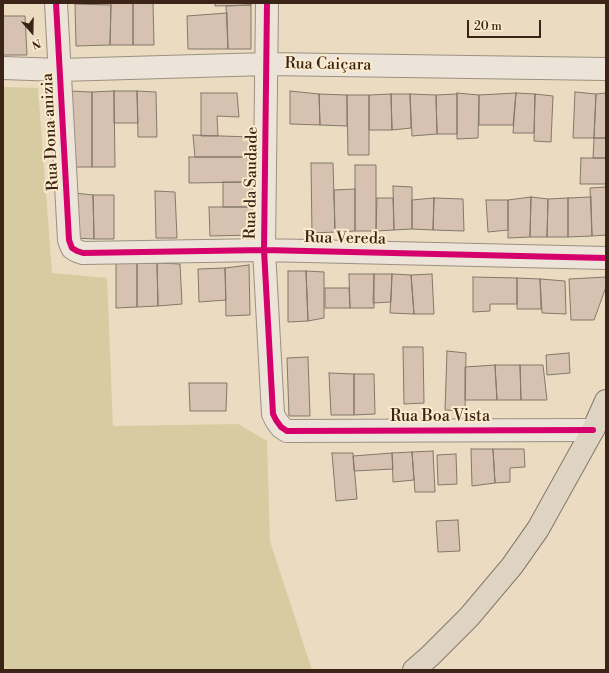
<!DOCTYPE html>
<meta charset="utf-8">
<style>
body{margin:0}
#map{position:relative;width:609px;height:673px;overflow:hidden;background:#eadbc1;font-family:"Libre Bodoni",serif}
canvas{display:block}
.frame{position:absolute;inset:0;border:4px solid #3b2417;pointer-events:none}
.north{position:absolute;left:12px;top:12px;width:40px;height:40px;-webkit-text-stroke:3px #fcebcc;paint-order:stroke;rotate:160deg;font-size:11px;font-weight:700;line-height:16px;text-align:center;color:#3b2417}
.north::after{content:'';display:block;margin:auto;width:14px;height:18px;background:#3b2417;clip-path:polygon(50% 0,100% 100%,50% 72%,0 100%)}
.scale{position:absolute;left:467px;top:20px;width:74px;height:18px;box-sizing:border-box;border:2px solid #3b2417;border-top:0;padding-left:5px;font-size:12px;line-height:14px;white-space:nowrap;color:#3b2417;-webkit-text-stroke:3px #fcebcc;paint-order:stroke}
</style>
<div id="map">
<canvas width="609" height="673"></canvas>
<div class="frame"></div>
<div class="north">N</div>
<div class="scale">20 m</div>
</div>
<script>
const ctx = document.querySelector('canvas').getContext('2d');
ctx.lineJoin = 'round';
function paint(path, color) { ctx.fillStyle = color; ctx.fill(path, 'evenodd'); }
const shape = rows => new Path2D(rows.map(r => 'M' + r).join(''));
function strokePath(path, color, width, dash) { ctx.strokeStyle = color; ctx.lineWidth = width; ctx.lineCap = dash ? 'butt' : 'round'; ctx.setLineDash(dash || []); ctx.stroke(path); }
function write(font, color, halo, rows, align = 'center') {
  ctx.font = font + ' "Libre Bodoni",serif'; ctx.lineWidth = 4; ctx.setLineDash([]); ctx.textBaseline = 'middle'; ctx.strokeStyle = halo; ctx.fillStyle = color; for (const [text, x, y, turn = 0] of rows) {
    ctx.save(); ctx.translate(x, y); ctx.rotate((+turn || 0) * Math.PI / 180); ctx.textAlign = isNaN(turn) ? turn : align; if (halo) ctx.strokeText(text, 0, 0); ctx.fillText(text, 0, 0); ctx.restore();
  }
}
paint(shape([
 [3,87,38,88,52,273,107,278,113,426,238,424,267,441,270,541,312,670,3,670]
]), '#d7cca1');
const building = shape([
 [111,3,133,3,133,45,110,45,111,3],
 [133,3,153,3,154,45,133,45,133,3],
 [215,3,251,3,251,5,215,6,215,3],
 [75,4,111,5,110,45,76,46,75,4],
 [251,5,251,49,228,49,226,6,251,5],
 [227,13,228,49,188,49,187,16,227,13],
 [3,16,25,16,27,55,3,55,3,16],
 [68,91,92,92,92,167,71,167,68,91],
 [114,91,137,91,138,123,114,123,114,91],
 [114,91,115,167,92,167,92,92,114,91],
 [137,91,156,92,157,137,138,137,137,91],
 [290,91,319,94,320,125,290,124,290,91],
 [575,92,596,94,594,138,573,138,575,92],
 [201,93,237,93,239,117,217,116,218,136,201,136,201,93],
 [457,93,479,95,478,138,457,139,457,93],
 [516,93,535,94,534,133,513,133,516,93],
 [516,93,513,125,479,125,479,95,516,93],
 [606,93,606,138,594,138,596,94,606,93],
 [319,94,347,95,347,126,320,125,319,94],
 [391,94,410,94,411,128,392,130,391,94],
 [391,94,392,130,369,130,369,95,391,94],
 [410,94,436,95,437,134,412,136,410,94],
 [457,94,457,134,437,134,436,95,457,94],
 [535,94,553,96,551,142,534,141,535,94],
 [347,95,369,95,369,155,348,155,347,95],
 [193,135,251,137,252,157,195,157,193,135],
 [594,138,606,138,606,158,593,158,594,138],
 [189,157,252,157,253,182,189,183,189,157],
 [581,158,606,158,606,184,580,184,581,158],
 [311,163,333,163,335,232,312,233,311,163],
 [355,165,376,165,376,231,355,231,355,165],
 [223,182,253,182,253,207,223,207,223,182],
 [393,186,412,187,412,229,394,230,393,186],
 [606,187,606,235,592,236,590,188,606,187],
 [355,189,355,231,335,232,334,190,355,189],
 [155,191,175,192,177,238,156,238,155,191],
 [74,193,93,195,94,239,75,238,74,193],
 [93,195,114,195,114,239,94,239,93,195],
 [531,197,548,199,547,237,530,237,531,197],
 [531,197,530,237,508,238,508,200,531,197],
 [591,197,592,236,568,237,568,198,591,197],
 [377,198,393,198,394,230,376,231,377,198],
 [434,198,463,199,464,231,433,230,434,198],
 [434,198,433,230,412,229,412,200,434,198],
 [568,198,568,237,547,237,548,199,568,198],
 [486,200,508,200,508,230,488,232,486,200],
 [209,207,253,207,254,235,210,236,209,207],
 [116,263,137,263,137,307,116,308,116,263],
 [137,263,157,263,158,306,137,307,137,263],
 [157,263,180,264,182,304,158,306,157,263],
 [249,265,250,315,226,316,225,268,249,265],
 [225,268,226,300,199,302,198,269,225,268],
 [288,271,306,271,308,321,288,322,288,271],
 [306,271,324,272,324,318,308,321,306,271],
 [349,274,374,274,374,308,350,308,349,274],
 [374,274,392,274,391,302,373,303,374,274],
 [392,274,411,275,414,314,390,313,392,274],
 [432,274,434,314,414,314,411,275,432,274],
 [473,277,517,278,517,304,490,304,490,311,473,312,473,277],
 [606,277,606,287,594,320,571,320,569,279,606,277],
 [517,278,540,279,541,309,517,309,517,278],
 [540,279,565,281,566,314,542,313,540,279],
 [325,288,349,288,350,308,325,308,325,288],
 [403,347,423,347,424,403,404,404,403,347],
 [447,351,466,353,465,411,445,410,447,351],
 [569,353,570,373,547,375,546,355,569,353],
 [308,357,310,416,289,416,287,358,308,357],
 [495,365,520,365,521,400,497,400,495,365],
 [495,365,497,400,465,400,465,367,495,365],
 [520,365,543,365,547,400,521,400,520,365],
 [329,373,354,374,354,415,331,415,329,373],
 [354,374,374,374,375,414,354,415,354,374],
 [189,383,227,383,226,411,190,411,189,383],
 [471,449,493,449,495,483,472,486,471,449],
 [493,449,524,449,525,467,510,468,510,482,495,483,493,449],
 [433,451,435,492,415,492,412,452,433,451],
 [412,452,414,480,393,482,392,453,412,452],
 [332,453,353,453,357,499,336,501,332,453],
 [392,453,393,469,354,471,353,456,392,453],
 [456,454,457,484,438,485,437,455,456,454],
 [458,520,460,551,438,552,436,521,458,520]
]);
paint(building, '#d7c2b1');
strokePath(building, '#83786a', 1);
const minor = shape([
 [56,3,69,240,72,248,77,251,83,253,264,250,606,258],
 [267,3,264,250,273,414,276,420,281,427,287,431,593,430],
 [3,68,60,70,267,64,606,69]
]);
const primary = shape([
 [414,670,430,656,469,617,512,566,538,529,593,430,606,401]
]);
strokePath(minor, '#9c9181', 24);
strokePath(primary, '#83786a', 24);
strokePath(minor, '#ece4d8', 22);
strokePath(primary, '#dfd4c3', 22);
strokePath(shape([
 [56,3,69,240,72,248,77,251,83,253,264,250,606,258],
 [267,3,264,250,273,414,276,420,281,427,287,431,593,430]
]), '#d6006c', 6);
write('16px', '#3b2417', '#fcebcc', [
 ["Rua Caiçara",328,65,1],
 ["Rua Dona anizia",51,132,-93],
 ["Rua da Saudade",252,183,-89],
 ["Rua Vereda",345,239,1],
 ["Rua Boa Vista",440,417]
]);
</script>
